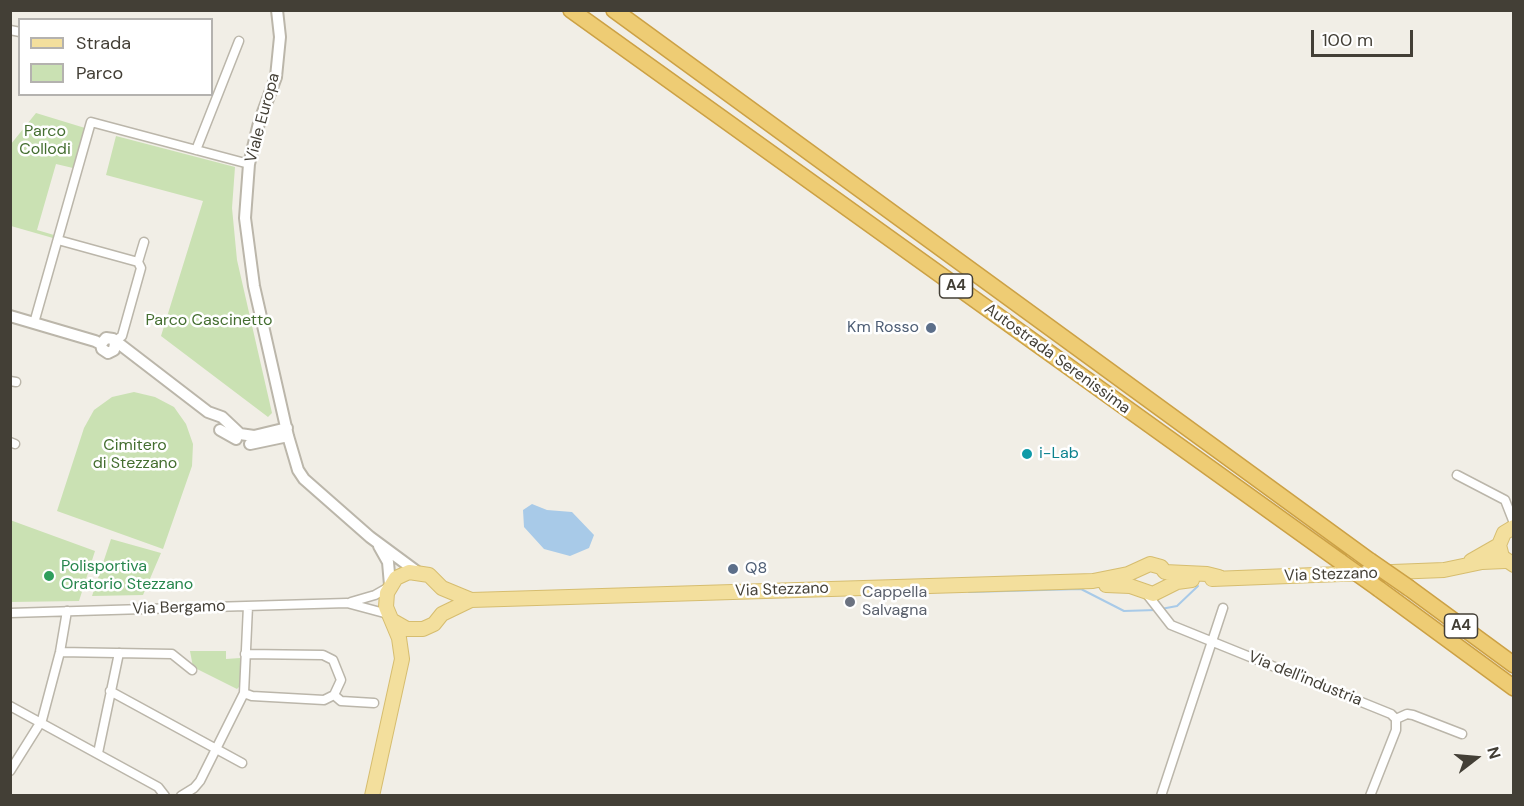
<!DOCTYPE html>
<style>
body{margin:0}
#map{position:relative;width:1524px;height:806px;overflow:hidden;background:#f1eee6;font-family:"DM Sans",sans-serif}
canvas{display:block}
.frame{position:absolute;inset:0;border:12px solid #433f36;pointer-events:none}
.legend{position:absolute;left:18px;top:18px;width:195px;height:78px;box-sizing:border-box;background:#fff;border:2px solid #b4b2af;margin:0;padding:8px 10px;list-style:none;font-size:18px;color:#433f36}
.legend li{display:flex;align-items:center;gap:12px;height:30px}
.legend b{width:30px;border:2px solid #b4b2af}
.north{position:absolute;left:1446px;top:728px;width:60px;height:60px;-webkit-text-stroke:4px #fff;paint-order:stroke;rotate:74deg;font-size:16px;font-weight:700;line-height:24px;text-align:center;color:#433f36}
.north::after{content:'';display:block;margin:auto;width:21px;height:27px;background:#433f36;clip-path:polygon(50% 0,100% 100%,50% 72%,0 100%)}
.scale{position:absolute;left:1311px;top:30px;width:102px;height:27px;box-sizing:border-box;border:3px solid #433f36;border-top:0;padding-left:8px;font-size:18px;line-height:21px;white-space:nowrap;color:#433f36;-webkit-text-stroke:4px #fff;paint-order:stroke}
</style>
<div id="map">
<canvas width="1524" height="806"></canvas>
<div class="frame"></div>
<ul class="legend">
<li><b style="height:8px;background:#f3df9d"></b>Strada</li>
<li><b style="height:16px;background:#cae1b3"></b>Parco</li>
</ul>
<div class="north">N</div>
<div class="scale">100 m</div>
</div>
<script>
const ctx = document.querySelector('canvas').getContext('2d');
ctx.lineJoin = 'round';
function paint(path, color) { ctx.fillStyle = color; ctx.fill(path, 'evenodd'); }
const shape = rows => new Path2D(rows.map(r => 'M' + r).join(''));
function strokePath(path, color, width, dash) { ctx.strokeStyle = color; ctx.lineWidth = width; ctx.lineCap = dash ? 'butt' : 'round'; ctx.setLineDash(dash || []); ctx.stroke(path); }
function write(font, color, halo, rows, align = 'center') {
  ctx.font = font + ' "DM Sans",sans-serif'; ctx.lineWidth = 5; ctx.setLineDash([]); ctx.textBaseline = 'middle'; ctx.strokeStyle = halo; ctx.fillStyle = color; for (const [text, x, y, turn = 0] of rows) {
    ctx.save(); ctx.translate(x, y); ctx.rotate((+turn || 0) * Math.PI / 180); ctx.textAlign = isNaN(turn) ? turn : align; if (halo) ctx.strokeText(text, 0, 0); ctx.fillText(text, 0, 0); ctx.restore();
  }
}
paint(shape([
 [36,113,85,128,73,168,56,164,37,230,54,235,53,238,11,226,11,144],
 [116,136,235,167,232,208,237,260,272,413,268,417,161,336,203,201,106,175],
 [134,392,155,397,174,407,186,424,193,444,192,466,163,549,57,511,84,428,94,410,112,397],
 [10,520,95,551,79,601,11,602],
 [111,539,161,553,143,595,92,596],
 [190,651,226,651,226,659,240,658,241,685,237,689,193,667]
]), '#cae1b3');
paint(shape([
 [532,504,547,510,572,512,594,535,589,548,570,556,544,549,524,527,523,510]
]), '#a8cae8');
strokePath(shape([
 [969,592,1081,589,1124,611,1156,610],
 [1161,609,1177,606,1198,586]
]), '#a8cae8', 2);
const minor = shape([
 [10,30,20,32],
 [196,150,239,41],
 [58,240,138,262,141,268,122,336,115,341],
 [138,262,144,242],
 [34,323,91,122,249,164],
 [10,381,16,382],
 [10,442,15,444],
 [1457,475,1505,500,1514,523],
 [1146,593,1171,625,1391,714,1396,719,1396,730,1370,796],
 [351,602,375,595,389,587],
 [10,613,347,603,388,614],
 [60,652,172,654,192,670],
 [110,691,242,763],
 [244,693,252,696,324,700,334,695,341,680,333,660,323,655,245,654],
 [334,695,341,701,374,703],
 [10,706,158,787,165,796],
 [1396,719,1407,714,1413,715,1462,734],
 [98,753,119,653],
 [10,771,42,720,60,652,67,611],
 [181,796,194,788,200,781,244,693,248,606],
 [1161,796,1223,608]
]);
const tertiary = shape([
 [277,10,280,37,276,77,259,123,249,164,245,218,254,286,288,436,298,470,304,479,370,537,416,571],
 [10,316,95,341,101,344,102,349,108,353,114,350,115,343],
 [101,344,106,338,113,339,208,412,222,417,240,434,254,436,287,428],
 [220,430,236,439],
 [250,444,288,436],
 [379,546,388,562,390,585]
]);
const primary = shape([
 [1514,527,1504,533,1499,545,1502,557,1514,565],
 [1471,561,1499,545],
 [1212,579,1444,570,1482,562,1505,561],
 [1106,585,1130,586,1153,594,1177,582,1192,580],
 [393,621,407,629,423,629,434,624,442,614,471,600],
 [372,796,402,659,399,638,386,607,387,593,396,578,409,572,429,575,442,588,471,600,1093,581,1128,574,1150,564,1161,567,1165,572,1207,574,1219,577]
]);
const motorway = shape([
 [571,10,1341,562],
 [614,10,1370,561],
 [1409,588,1514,665],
 [1379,589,1514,688]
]);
strokePath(minor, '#bbb6aa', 11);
strokePath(tertiary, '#bbb6aa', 14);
strokePath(primary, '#d6bd6f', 16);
strokePath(motorway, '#cca145', 18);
strokePath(minor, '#fff', 8);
strokePath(tertiary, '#fff', 10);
strokePath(primary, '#f3df9d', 14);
strokePath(motorway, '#eecc74', 15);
const motorwayBridge = shape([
 [1370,561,1409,588],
 [1341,562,1379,589]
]);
strokePath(motorwayBridge, '#cca145', 18, []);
strokePath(motorwayBridge, '#eecc74', 15);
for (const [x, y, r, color] of [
 [931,328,6,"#5c6f8a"],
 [1027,454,6,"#0f9aa8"],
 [733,569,6,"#5c6f8a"],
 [49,576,6,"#2e9e5b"],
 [850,602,6,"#6b7280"]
]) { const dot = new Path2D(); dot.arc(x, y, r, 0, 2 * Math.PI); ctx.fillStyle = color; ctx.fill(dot); strokePath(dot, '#fff', 2); }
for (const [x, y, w] of [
 [956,286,33],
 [1461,626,33]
]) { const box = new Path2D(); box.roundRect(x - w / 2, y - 12, w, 24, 4.5); ctx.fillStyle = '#fff'; ctx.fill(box); strokePath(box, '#433f36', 1.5); }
write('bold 15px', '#433f36', null, [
 ["A4",956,286],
 ["A4",1461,626]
]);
write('16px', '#433f36', '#fff', [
 ["Viale Europa",263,118,-75],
 ["Autostrada Serenissima",1057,359,36],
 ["Via Stezzano",1331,575,-2],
 ["Via Stezzano",782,590,-2],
 ["Via Bergamo",179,608,-2],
 ["Via dell'industria",1305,679,22]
]);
write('16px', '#446e30', '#fff', [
 ["Parco",45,132],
 ["Collodi",45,150],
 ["Parco Cascinetto",209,321],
 ["Cimitero",135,446],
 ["di Stezzano",135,464]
]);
write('16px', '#4e5e75', '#fff', [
 ["Km Rosso",919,328],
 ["Q8",745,569,"left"]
], 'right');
write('16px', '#0d838f', '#fff', [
 ["i-Lab",1039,454]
], 'left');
write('16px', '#27864d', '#fff', [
 ["Polisportiva",61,567],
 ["Oratorio Stezzano",61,585]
], 'left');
write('16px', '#5b616d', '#fff', [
 ["Cappella",862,593],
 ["Salvagna",862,611]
], 'left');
</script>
